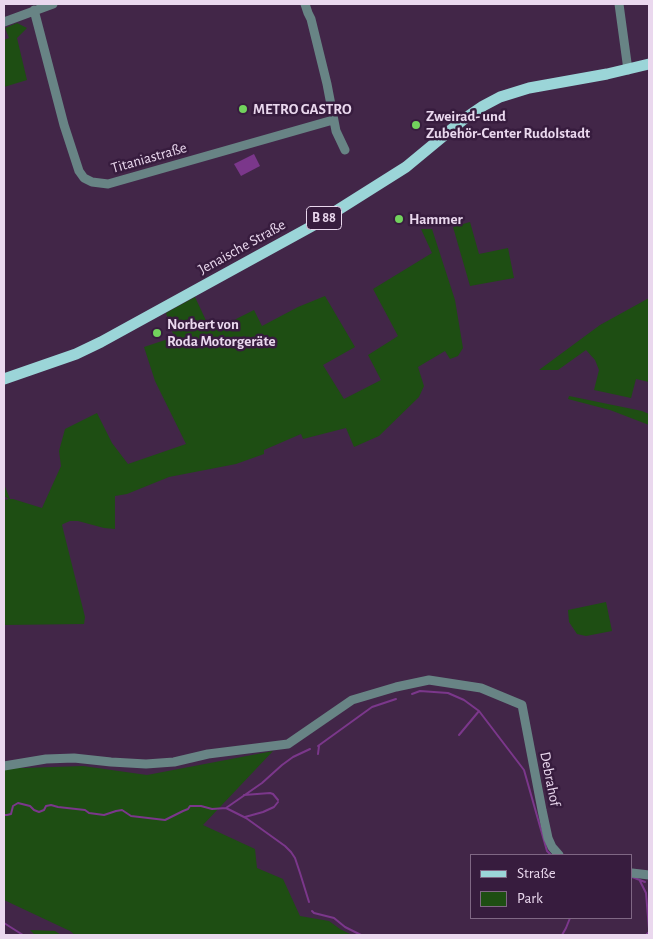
<!DOCTYPE html>
<meta charset="utf-8">
<style>
body{margin:0}
#map{position:relative;width:653px;height:939px;overflow:hidden;background:#422648;font-family:"Alegreya Sans",sans-serif}
canvas{display:block}
.frame{position:absolute;inset:0;border:5px solid #ead8ee;pointer-events:none}
.legend{position:absolute;left:470px;top:854px;width:162px;height:65px;box-sizing:border-box;background:#371c3e;border:1px solid #7f6784;margin:0;padding:6px 9px;list-style:none;font-size:15px;color:#ead8ee}
.legend li{display:flex;align-items:center;gap:10px;height:25px}
.legend b{width:25px;border:1px solid #7f6784}
</style>
<div id="map">
<canvas width="653" height="939"></canvas>
<div class="frame"></div>
<ul class="legend">
<li><b style="height:6px;background:#9bd5d8"></b>Straße</li>
<li><b style="height:14px;background:#1e4e13"></b>Park</li>
</ul>
</div>
<script>
const ctx = document.querySelector('canvas').getContext('2d');
ctx.lineJoin = 'round';
function paint(path, color) { ctx.fillStyle = color; ctx.fill(path, 'evenodd'); }
const shape = rows => new Path2D(rows.map(r => 'M' + r).join(''));
function strokePath(path, color, width, dash) { ctx.strokeStyle = color; ctx.lineWidth = width; ctx.lineCap = dash ? 'butt' : 'round'; ctx.setLineDash(dash || []); ctx.stroke(path); }
function write(font, color, halo, rows, align = 'center') {
  ctx.font = font + ' "Alegreya Sans",sans-serif'; ctx.lineWidth = 5; ctx.setLineDash([]); ctx.textBaseline = 'middle'; ctx.strokeStyle = halo; ctx.fillStyle = color; for (const [text, x, y, turn = 0] of rows) {
    ctx.save(); ctx.translate(x, y); ctx.rotate((+turn || 0) * Math.PI / 180); ctx.textAlign = isNaN(turn) ? turn : align; if (halo) ctx.strokeText(text, 0, 0); ctx.fillText(text, 0, 0); ctx.restore();
  }
}
paint(shape([
 [17,23,27,28,17,38,27,80,4,87,4,40,9,38,5,28],
 [470,222,479,254,508,248,514,278,470,286,453,227],
 [421,229,432,229,455,300,463,348,458,356,450,359,445,351,418,367,424,386,419,397,379,436,354,447,346,428,303,439,301,434,264,450,264,454,236,464,169,477,127,494,115,496,115,529,104,528,78,521,70,521,63,524,62,525,85,617,84,624,4,625,4,500,9,499,4,496,4,484,10,499,13,499,42,508,61,466,59,451,65,429,97,413,112,443,128,464,186,444,155,381,144,347,174,337,166,313,195,297,210,329,220,327,254,310,262,326,298,307,325,296,355,347,323,365,344,399,381,380,368,355,398,336,373,289,432,253],
 [649,298,649,382,636,379,631,398,594,390,599,370,595,360,586,350,558,370,539,370,600,325],
 [569,396,642,411,649,414,649,425,610,410,568,399],
 [606,602,612,631,586,636,577,634,569,622,568,610],
 [273,751,203,825,255,849,257,868,283,879,300,916,329,921,340,929,352,935,75,935,70,931,4,900,4,763,23,768,83,766,147,775],
 [30,930,55,931,61,935,35,935]
]), '#1e4e13');
paint(shape([
 [254,154,260,166,241,176,234,164]
]), '#7b378b');
strokePath(shape([
 [412,694,420,691,448,693,464,700,479,711,524,770,547,851,551,855],
 [459,735,479,711],
 [318,746,372,707,396,699],
 [318,754,319,746],
 [244,795,270,793,273,794,278,800],
 [226,808,246,818,285,846,291,852,295,858,300,873,309,902],
 [4,815,7,815,11,814,13,806,18,803,30,806,34,810,39,812,44,810,46,806,51,805,58,807,85,810,89,813,104,815,116,811,122,810,131,816,165,820,183,811,188,809,190,806,201,806,212,809,226,808,262,783,282,765,293,757,310,749],
 [245,817,263,812,274,807,278,802],
 [632,877,645,882],
 [640,881,646,893,649,929,649,932,646,935],
 [312,911,314,913,334,918,345,927,361,935],
 [4,923,23,935],
 [562,935,566,928,570,918]
]), '#7b378b', 2);
strokePath(shape([
 [305,4,308,13,311,19,327,84,336,131,345,150],
 [619,4,628,70],
 [34,10,64,125,79,171,84,178,92,182,108,184,333,120],
 [4,22,53,4],
 [4,766,46,759,74,758,111,762,146,764,174,762,208,754,288,744,352,700,396,687,429,680,481,688,522,705,542,810,548,838,552,847,559,855],
 [632,873,649,875]
]), '#688485', 9);
strokePath(shape([
 [4,379,76,354,101,342,314,225,406,167,464,119,483,106,500,97,529,88,607,74,649,64]
]), '#9bd5d8', 11);
for (const [x, y, r, color] of [
 [243,109,5,"#72d25d"],
 [416,125,5,"#72d25d"],
 [399,219,5,"#72d25d"],
 [157,333,5,"#72d25d"]
]) { const dot = new Path2D(); dot.arc(x, y, r, 0, 2 * Math.PI); ctx.fillStyle = color; ctx.fill(dot); strokePath(dot, '#371c3e', 2); }
for (const [x, y, w] of [
 [324,218,35]
]) { const box = new Path2D(); box.roundRect(x - w / 2, y - 11.5, w, 23, 4); ctx.fillStyle = '#371c3e'; ctx.fill(box); strokePath(box, '#ead8ee', 1); }
write('bold 14px', '#ead8ee', null, [
 ["B 88",324,218]
]);
write('bold 15px', '#ead8ee', '#371c3e', [
 ["METRO GASTRO",253,109],
 ["Zweirad- und",426,116],
 ["Zubehör-Center Rudolstadt",426,133],
 ["Hammer",409,219],
 ["Norbert von",167,324],
 ["Roda Motorgeräte",167,341]
], 'left');
write('15px', '#ead8ee', '#371c3e', [
 ["Titaniastraße",149,158,-16],
 ["Jenaische Straße",242,247,-29],
 ["Debrahof",550,779,79]
]);
</script>
